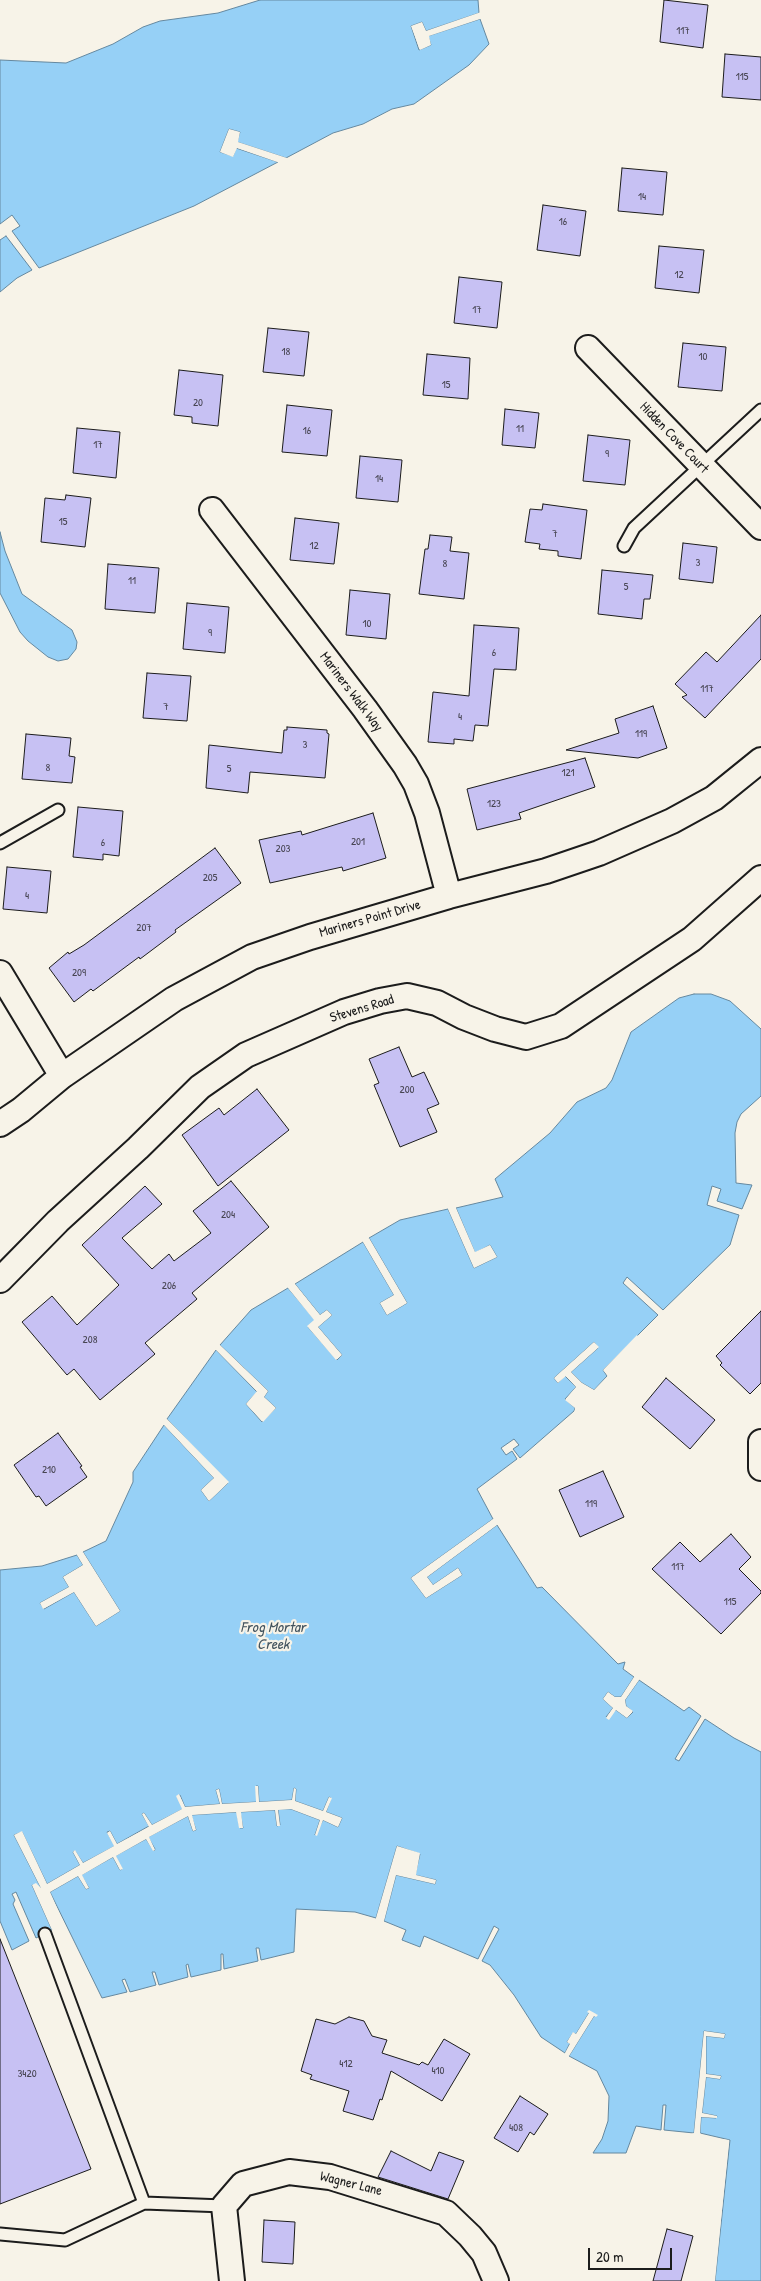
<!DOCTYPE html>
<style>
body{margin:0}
#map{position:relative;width:761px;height:2281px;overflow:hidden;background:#f7f3e8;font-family:"Patrick Hand",sans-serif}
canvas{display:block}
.scale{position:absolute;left:588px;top:2248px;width:84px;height:22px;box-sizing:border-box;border:2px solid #1c1c1c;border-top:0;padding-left:6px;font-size:15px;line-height:18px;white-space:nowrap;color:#1c1c1c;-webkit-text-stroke:4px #f7f3e8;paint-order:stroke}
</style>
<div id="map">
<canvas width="761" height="2281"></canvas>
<div class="scale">20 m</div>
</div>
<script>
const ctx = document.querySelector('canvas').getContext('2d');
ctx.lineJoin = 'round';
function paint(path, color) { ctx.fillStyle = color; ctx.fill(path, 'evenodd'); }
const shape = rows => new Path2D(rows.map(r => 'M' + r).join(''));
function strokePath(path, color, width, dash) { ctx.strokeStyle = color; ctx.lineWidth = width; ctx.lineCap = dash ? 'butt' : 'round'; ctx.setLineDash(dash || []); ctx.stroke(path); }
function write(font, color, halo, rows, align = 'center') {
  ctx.font = font + ' "Patrick Hand",sans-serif'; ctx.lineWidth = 4.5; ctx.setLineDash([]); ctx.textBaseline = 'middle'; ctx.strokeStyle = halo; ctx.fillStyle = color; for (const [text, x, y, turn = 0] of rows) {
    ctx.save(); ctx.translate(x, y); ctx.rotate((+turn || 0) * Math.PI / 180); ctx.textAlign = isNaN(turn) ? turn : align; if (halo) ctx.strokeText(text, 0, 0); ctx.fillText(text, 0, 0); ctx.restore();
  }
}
const water = shape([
 [260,0,478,0,479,13,426,31,422,22,411,26,419,50,431,45,428,36,480,19,489,44,469,65,414,104,392,109,363,124,333,133,286,158,237,142,240,132,229,129,220,152,233,156,236,148,278,162,194,206,39,268,12,231,20,226,12,215,0,224,0,60,66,63,113,44,143,27,160,21,218,13,260,0],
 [6,236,32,270,17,278,0,292,0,240,6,236],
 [0,532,5,551,22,594,72,630,77,642,76,649,68,659,58,661,48,657,28,641,20,632,0,593,0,532],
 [694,994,711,994,730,1001,761,1029,761,1096,741,1114,737,1122,735,1133,736,1183,752,1185,742,1209,717,1201,721,1189,712,1186,707,1205,739,1215,730,1245,663,1310,627,1277,623,1283,658,1315,603,1370,607,1376,594,1390,582,1383,571,1372,598,1348,594,1342,554,1378,558,1383,565,1376,576,1387,565,1399,575,1408,574,1411,520,1458,513,1449,519,1445,514,1439,501,1448,506,1455,512,1451,517,1459,477,1489,493,1519,411,1578,426,1598,462,1575,458,1568,433,1585,427,1577,497,1525,537,1588,542,1587,618,1664,625,1662,623,1669,634,1677,621,1697,615,1697,608,1692,603,1699,613,1708,606,1717,616,1710,627,1718,633,1712,626,1706,625,1700,639,1680,684,1711,689,1707,701,1716,675,1759,679,1761,705,1719,734,1738,761,1752,761,2281,715,2281,730,2140,700,2133,701,2117,716,2118,717,2116,702,2113,706,2077,720,2079,721,2076,706,2074,706,2036,724,2038,725,2034,704,2031,694,2133,664,2130,666,2105,663,2105,661,2130,636,2126,626,2153,593,2153,602,2139,608,2121,609,2096,597,2071,569,2056,594,2016,597,2015,589,2013,576,2034,573,2033,567,2042,570,2043,565,2053,541,2037,514,1995,490,1965,482,1961,499,1929,494,1926,478,1959,424,1936,420,1947,402,1940,406,1930,384,1921,396,1875,435,1884,436,1880,415,1875,420,1854,397,1846,376,1918,355,1912,296,1909,294,1952,261,1960,259,1948,256,1948,258,1961,224,1969,223,1954,221,1954,221,1970,191,1977,188,1964,186,1965,188,1977,159,1985,155,1972,152,1972,156,1985,130,1992,125,1979,122,1980,127,1992,102,1998,50,1892,78,1876,86,1889,89,1888,81,1875,113,1857,120,1870,122,1869,115,1856,146,1839,154,1851,155,1849,148,1837,188,1816,193,1831,196,1830,191,1815,237,1812,240,1828,243,1828,240,1812,275,1810,277,1826,280,1825,278,1809,291,1809,320,1820,315,1835,323,1820,338,1827,342,1818,326,1812,331,1798,329,1797,323,1811,295,1801,296,1789,294,1788,292,1800,259,1802,258,1786,256,1786,257,1802,222,1804,219,1789,216,1790,220,1804,185,1807,180,1795,177,1796,183,1809,152,1825,144,1813,142,1814,149,1826,117,1844,110,1831,107,1832,115,1846,83,1863,75,1851,73,1852,80,1865,47,1884,22,1832,14,1835,41,1888,32,1885,52,1930,36,1938,16,1892,12,1894,15,1900,13,1904,29,1941,12,1950,0,1921,0,1570,42,1566,77,1555,83,1565,63,1577,69,1587,40,1603,44,1609,74,1592,96,1626,120,1611,83,1552,106,1541,133,1482,133,1472,164,1425,214,1478,201,1490,209,1501,228,1483,167,1419,216,1350,257,1392,246,1404,262,1422,276,1408,264,1397,268,1391,220,1345,251,1310,288,1288,315,1320,308,1327,337,1360,342,1355,318,1327,332,1315,327,1310,320,1315,295,1284,363,1242,394,1295,380,1303,387,1315,407,1303,369,1238,400,1220,448,1209,474,1268,497,1257,490,1245,475,1253,456,1208,503,1197,495,1179,550,1133,577,1102,606,1088,612,1080,631,1032,679,998,694,994]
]);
paint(water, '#96d0f6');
strokePath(water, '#65889f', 1);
paint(shape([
 [481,12,480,15,426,33,424,32,421,25,414,27,421,47,428,44,426,37,427,34,479,16,483,18,429,36,431,45,420,50,411,26,422,22,426,31],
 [229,129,240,132,238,142,290,159,285,160,236,144,235,142,237,134,230,132,223,151,232,153,234,147,237,146,279,159,280,163,237,148,233,157,220,152],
 [453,1208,456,1208,475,1252,490,1245,497,1257,474,1268,448,1209,451,1209,475,1265,493,1256,489,1248,476,1255,473,1254],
 [369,1238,407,1303,387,1315,380,1303,394,1295,363,1242,365,1241,396,1294,396,1297,384,1304,388,1312,404,1302,367,1240],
 [295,1284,320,1315,327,1310,332,1315,318,1327,342,1355,336,1360,307,1326,314,1320,288,1288,290,1286,317,1319,317,1322,311,1327,337,1357,339,1355,315,1327,329,1315,327,1313,322,1317,319,1317,292,1285],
 [637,1335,639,1337,606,1371,609,1377,595,1392,580,1385,568,1372,595,1347,593,1346,557,1378,558,1380,566,1374,579,1386,569,1399,578,1407,574,1415,575,1408,565,1400,576,1387,566,1376,558,1383,554,1378,594,1342,599,1347,571,1372,582,1383,594,1390,608,1376,603,1370],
 [220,1345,268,1391,264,1397,276,1408,263,1422,246,1404,257,1391,216,1350,217,1348,259,1390,259,1393,249,1404,263,1418,273,1408,261,1398,265,1392,219,1346],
 [167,1419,229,1482,209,1501,201,1490,214,1478,164,1425,165,1422,216,1477,216,1480,204,1491,209,1497,225,1482,166,1421],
 [493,1519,495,1521,415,1579,426,1595,459,1574,457,1572,433,1587,424,1578,496,1523,497,1525,427,1577,433,1585,458,1568,462,1575,426,1598,411,1578],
 [83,1552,120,1611,96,1626,74,1592,43,1609,40,1603,69,1587,63,1577,83,1565,77,1555,80,1554,86,1565,67,1578,71,1588,43,1604,44,1606,74,1589,97,1622,117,1610,81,1554],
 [634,1677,636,1678,625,1695,637,1679,639,1680,625,1700,626,1706,633,1711,627,1718,616,1710,609,1720,606,1718,613,1708,603,1699,608,1692,615,1697,621,1697],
 [255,1786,258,1786,259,1802,292,1800,294,1788,296,1789,295,1801,323,1811,329,1797,332,1798,326,1812,342,1818,338,1827,323,1820,317,1836,315,1835,320,1820,291,1809,278,1810,280,1826,277,1826,275,1810,241,1812,243,1828,239,1828,236,1812,192,1815,196,1830,193,1831,188,1816,149,1837,155,1850,153,1851,146,1839,116,1856,123,1869,120,1870,113,1857,82,1875,89,1888,86,1889,78,1876,50,1892,64,1924,62,1926,48,1893,48,1890,187,1814,291,1806,337,1824,339,1819,292,1802,185,1810,47,1886,21,1835,17,1836,43,1887,40,1891,36,1888,54,1929,52,1930,32,1885,36,1883,41,1888,14,1835,22,1831,47,1884,80,1865,73,1852,75,1850,83,1863,114,1846,107,1833,110,1831,117,1844,149,1827,142,1814,144,1813,152,1825,182,1809,176,1796,179,1794,185,1807,220,1804,216,1790,219,1789,222,1804,256,1802],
 [397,1846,420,1853,416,1875,436,1880,435,1884,396,1875,384,1921,381,1920,394,1874,396,1872,413,1876,417,1855,398,1849,379,1919,376,1918],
 [589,2010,598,2015,596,2017,594,2016,569,2056,567,2055,592,2014,578,2036,574,2036,571,2041,572,2044,567,2054,565,2053,570,2044,567,2042,573,2032,576,2034,589,2013,587,2012],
 [704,2031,725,2034,724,2038,706,2036,706,2074,721,2076,720,2079,706,2077,702,2113,717,2116,717,2118,701,2117,700,2133,702,2135,697,2133,705,2057,696,2134,691,2134,694,2133],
 [699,2136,729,2140,715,2281,713,2281,727,2142]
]), '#f7f3e8');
const building = shape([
 [664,0,708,5,703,48,660,42,664,0],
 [725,54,761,57,761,100,722,97,725,54],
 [622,168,667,172,663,215,618,211,622,168],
 [543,205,586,211,580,256,537,250,543,205],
 [659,246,704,250,699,293,655,288,659,246],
 [459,277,502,282,497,328,454,323,459,277],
 [268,328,309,332,304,376,263,372,268,328],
 [683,343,726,347,722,391,678,387,683,343],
 [427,354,470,358,468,399,423,395,427,354],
 [179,370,223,375,218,426,192,423,192,417,174,415,179,370],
 [287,405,332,410,327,456,282,452,287,405],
 [505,409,539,413,535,448,502,445,505,409],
 [77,428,120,432,116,478,73,473,77,428],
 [588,435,630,440,625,485,583,481,588,435],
 [360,456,402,460,398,502,356,498,360,456],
 [66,495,91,498,85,547,41,542,45,498,65,500,66,495],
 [543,504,587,510,581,559,558,556,558,551,539,549,540,544,525,542,530,509,542,510,543,504],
 [295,518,339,523,334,564,290,560,295,518],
 [430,535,452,537,450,551,469,553,464,599,419,594,425,549,428,549,430,535],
 [683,543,717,547,713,583,679,579,683,543],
 [108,564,159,568,155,613,105,609,108,564],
 [602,570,653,575,650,599,644,599,642,619,598,614,602,570],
 [350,590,390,594,386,639,346,635,350,590],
 [187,603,229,607,225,653,183,649,187,603],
 [761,615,761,659,705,718,682,697,687,695,675,684,706,652,717,662,761,615],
 [474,625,519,628,516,670,494,669,488,726,475,725,473,741,454,739,454,744,428,742,433,692,469,696,474,625],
 [147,673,191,676,187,721,143,718,147,673],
 [653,706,667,748,638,758,566,750,619,733,615,719,653,706],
 [287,727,327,730,327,733,329,734,325,778,250,772,248,793,206,788,209,745,282,753,284,730,287,730,287,727],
 [26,734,71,738,69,756,75,757,72,783,22,779,26,734],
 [585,758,595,787,519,813,521,819,477,830,467,789,585,758],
 [78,807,123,811,119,856,103,854,103,860,73,857,78,807],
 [373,813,386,858,343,871,342,867,270,883,259,840,301,831,302,835,373,813],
 [215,848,241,883,175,930,176,932,140,959,139,957,93,991,91,989,74,1002,49,968,68,952,69,954,84,945,215,848],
 [7,867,51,871,47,913,3,909,7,867],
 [399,1047,412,1077,424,1072,439,1104,427,1109,437,1132,400,1147,374,1085,379,1083,369,1059,399,1047],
 [257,1089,289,1130,218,1186,182,1135,219,1108,224,1115,257,1089],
 [231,1181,269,1227,192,1293,197,1299,145,1343,155,1354,100,1400,74,1369,67,1375,22,1322,52,1296,77,1325,119,1285,82,1245,145,1186,162,1204,122,1238,152,1269,169,1254,174,1261,211,1233,193,1211,231,1181],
 [761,1311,761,1383,750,1394,720,1365,722,1363,716,1356,761,1311],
 [666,1378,715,1420,690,1449,642,1407,666,1378],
 [58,1433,82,1466,80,1467,87,1477,46,1506,39,1496,36,1497,14,1465,58,1433],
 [603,1471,624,1517,580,1537,559,1490,603,1471],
 [731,1534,751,1557,739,1569,761,1591,761,1593,721,1634,652,1569,680,1542,700,1562,731,1534],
 [0,1939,91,2169,0,2204,0,1939],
 [349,2017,364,2021,372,2036,387,2040,382,2053,419,2065,422,2062,428,2065,444,2039,470,2054,442,2101,391,2071,382,2100,380,2099,373,2120,343,2111,349,2091,310,2079,312,2075,301,2071,316,2019,335,2024,349,2017],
 [520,2096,548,2114,534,2135,530,2132,518,2152,494,2138,520,2096],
 [391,2151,431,2171,439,2152,464,2161,448,2199,378,2177,391,2151],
 [264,2220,295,2222,293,2264,262,2262,264,2220],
 [667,2229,693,2236,681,2281,653,2281,667,2229]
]);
paint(building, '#c7c1f3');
strokePath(building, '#1c1c1c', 1);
const service = shape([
 [624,546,634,528,761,410],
 [0,843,58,810],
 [45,1934,144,2203],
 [0,2234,65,2240,144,2203,224,2206]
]);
const minor = shape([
 [588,348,761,527],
 [212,510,365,709,405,765,416,784,427,813,449,896],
 [0,973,62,1076],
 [0,1124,21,1110,62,1076,174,999,252,957,310,937,449,896,546,871,599,853,672,821,714,798,761,760],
 [0,1280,58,1221,138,1148,200,1087,246,1055,344,1012,380,1001,407,996,437,1003,464,1017,495,1029,526,1037,561,1026,692,939,761,878],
 [761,1442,761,1468],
 [232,2281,224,2206,243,2184,289,2172,330,2177,446,2213,470,2236,484,2253,496,2281]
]);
strokePath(service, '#1c1c1c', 15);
strokePath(minor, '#1c1c1c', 28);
strokePath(service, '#f7f3e8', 11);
strokePath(minor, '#f7f3e8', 24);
write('11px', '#474552', null, [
 ["117",683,31],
 ["115",742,77],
 ["14",642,197],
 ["16",563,222],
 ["12",679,275],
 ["17",477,310],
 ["18",286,352],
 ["10",703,357],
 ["15",446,385],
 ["20",198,403],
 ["11",520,429],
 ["16",307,431],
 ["17",98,445],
 ["9",607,454],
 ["14",379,479],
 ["15",63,522],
 ["7",555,534],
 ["12",314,546],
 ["3",698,563],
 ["8",445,564],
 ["11",132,581],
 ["5",626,587],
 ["10",367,624],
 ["9",210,633],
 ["6",494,653],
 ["117",707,689],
 ["7",166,707],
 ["4",460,717],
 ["119",641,734],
 ["3",305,745],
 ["8",48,768],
 ["5",229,769],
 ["121",568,773],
 ["123",494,804],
 ["201",358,842],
 ["6",103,843],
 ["203",283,849],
 ["205",210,878],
 ["4",27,896],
 ["207",144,928],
 ["209",79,973],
 ["200",407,1090],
 ["204",228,1215],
 ["206",169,1286],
 ["208",90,1340],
 ["210",49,1470],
 ["119",591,1504],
 ["117",678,1567],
 ["115",730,1602],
 ["412",346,2064],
 ["410",438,2071],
 ["3420",27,2074],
 ["408",516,2128]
]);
write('14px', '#1c1c1c', '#f7f3e8', [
 ["Hidden Cove Court",674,438,46],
 ["Mariners Walk Way",351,692,53],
 ["Mariners Point Drive",370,919,-16],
 ["Stevens Road",362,1009,-17],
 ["Wagner Lane",351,2184,14]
]);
write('italic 15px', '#41525d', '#f7f3e8', [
 ["Frog Mortar",273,1628],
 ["Creek",273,1645]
]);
</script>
